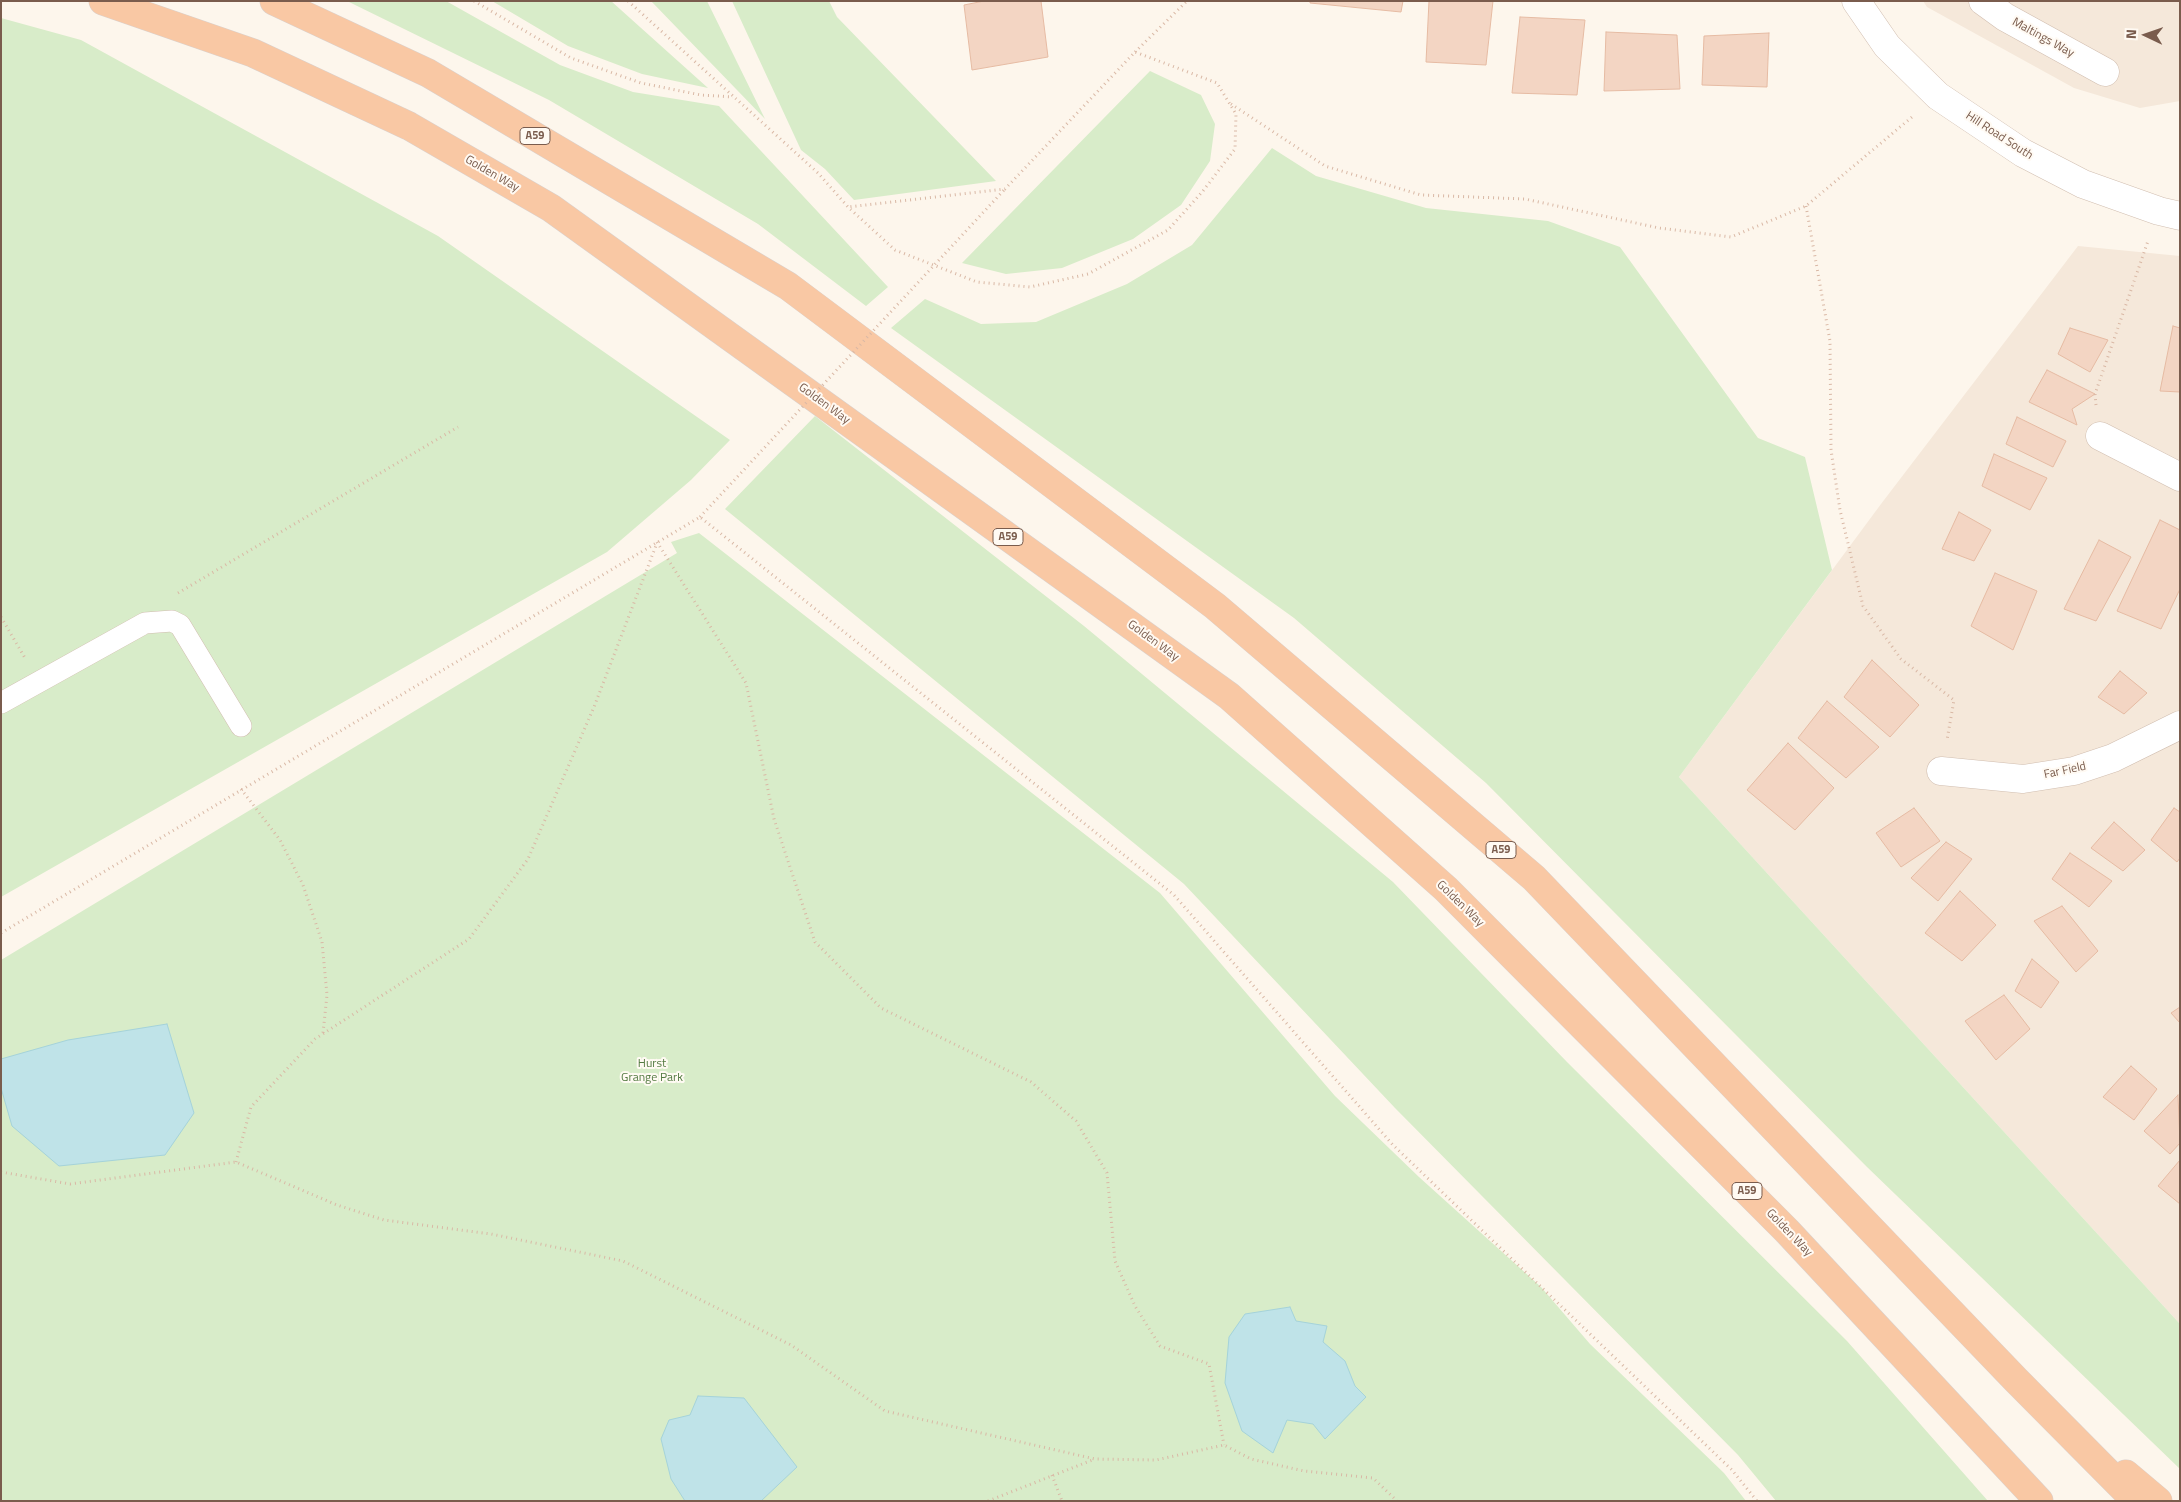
<!DOCTYPE html>
<style>
body{margin:0}
#map{position:relative;width:2181px;height:1502px;overflow:hidden;background:#fdf6ec;font-family:"Titillium Web",sans-serif}
canvas{display:block}
.frame{position:absolute;inset:0;border:2px solid #7a5c4d;pointer-events:none}
.north{position:absolute;left:2121px;top:10px;width:50px;height:50px;-webkit-text-stroke:4px #fffaf3;paint-order:stroke;rotate:273deg;font-size:14px;font-weight:700;line-height:20px;text-align:center;color:#7a5c4d}
.north::after{content:'';display:block;margin:auto;width:18px;height:22px;background:#7a5c4d;clip-path:polygon(50% 0,100% 100%,50% 72%,0 100%)}
</style>
<div id="map">
<canvas width="2181" height="1502"></canvas>
<div class="frame"></div>
<div class="north">N</div>
</div>
<script>
const ctx = document.querySelector('canvas').getContext('2d');
ctx.lineJoin = 'round';
function paint(path, color) { ctx.fillStyle = color; ctx.fill(path, 'evenodd'); }
const shape = rows => new Path2D(rows.map(r => 'M' + r).join(''));
function strokePath(path, color, width, dash) { ctx.strokeStyle = color; ctx.lineWidth = width; ctx.lineCap = dash ? 'butt' : 'round'; ctx.setLineDash(dash || []); ctx.stroke(path); }
function write(font, color, halo, rows, align = 'center') {
  ctx.font = font + ' "Titillium Web",sans-serif'; ctx.lineWidth = 4; ctx.setLineDash([]); ctx.textBaseline = 'middle'; ctx.strokeStyle = halo; ctx.fillStyle = color; for (const [text, x, y, turn = 0] of rows) {
    ctx.save(); ctx.translate(x, y); ctx.rotate((+turn || 0) * Math.PI / 180); ctx.textAlign = isNaN(turn) ? turn : align; if (halo) ctx.strokeText(text, 0, 0); ctx.fillText(text, 0, 0); ctx.restore();
  }
}
paint(shape([
 [1923,1,2180,1,2180,101,2140,108,2074,88,1927,7],
 [2078,246,2180,256,2180,1324,1679,777,1881,504]
]), '#f5e8da');
paint(shape([
 [347,1,446,1,560,65,633,92,719,106,888,287,866,306,758,224,549,100],
 [492,1,611,1,708,88,642,74,568,46],
 [651,1,707,1,765,119],
 [732,1,829,1,837,17,996,181,854,200,825,169,801,150],
 [1,18,81,40,438,236,730,440,691,480,607,552,1,897],
 [1150,71,1201,95,1215,124,1210,161,1181,205,1133,239,1062,268,1006,274,962,263],
 [1272,148,1316,176,1426,208,1548,221,1620,247,1758,438,1805,457,1832,570,1679,777,2180,1324,2180,1469,1867,1167,1486,783,1294,618,891,328,925,299,981,324,1036,322,1127,284,1192,245],
 [815,416,1084,626,1393,882,1567,1062,1847,1341,1988,1501,1776,1501,1738,1455,1395,1108,1184,884,725,509],
 [699,533,1160,893,1335,1096,1419,1177,1541,1287,1590,1344,1724,1473,1746,1501,1,1501,1,960,677,553,671,542]
]), '#d8ecc9');
const water = shape([
 [167,1024,194,1113,165,1155,59,1166,12,1126,1,1088,1,1059,68,1040,167,1024],
 [1290,1307,1296,1321,1327,1326,1323,1342,1345,1361,1355,1386,1366,1397,1325,1439,1313,1424,1287,1420,1273,1453,1242,1431,1225,1383,1229,1337,1245,1314,1290,1307],
 [698,1396,744,1398,797,1467,761,1501,685,1501,671,1479,661,1439,669,1420,690,1415,698,1396]
]);
paint(water, '#bfe3e8');
strokePath(water, '#a5d3da', 1);
const building = shape([
 [984,1,1041,1,1048,57,972,70,964,5,984,1],
 [1310,1,1403,1,1401,12,1310,3,1310,1],
 [1429,1,1493,1,1486,65,1426,62,1429,1],
 [1520,17,1585,20,1577,95,1512,93,1520,17],
 [1606,32,1677,35,1680,89,1604,91,1606,32],
 [1769,33,1767,87,1702,85,1704,36,1769,33],
 [2173,326,2180,328,2180,392,2160,391,2173,326],
 [2070,328,2108,340,2090,372,2058,354,2070,328],
 [2047,370,2095,394,2072,409,2077,425,2029,402,2047,370],
 [2017,417,2066,441,2053,467,2006,444,2017,417],
 [1994,454,2047,478,2030,510,1982,486,1994,454],
 [1959,512,1991,530,1974,561,1942,549,1959,512],
 [2160,520,2180,530,2180,589,2161,629,2117,611,2160,520],
 [2099,540,2131,557,2096,621,2064,609,2099,540],
 [1995,573,2037,591,2013,650,1971,626,1995,573],
 [1872,660,1919,705,1890,737,1844,697,1872,660],
 [2120,671,2147,693,2124,714,2098,697,2120,671],
 [1827,701,1879,747,1846,778,1798,738,1827,701],
 [1788,743,1834,788,1795,830,1747,790,1788,743],
 [1914,808,1940,841,1901,867,1876,833,1914,808],
 [2174,808,2180,812,2180,858,2177,862,2151,840,2174,808],
 [2114,822,2145,850,2123,871,2091,848,2114,822],
 [1946,842,1972,859,1938,901,1911,878,1946,842],
 [2070,853,2112,881,2089,907,2052,879,2070,853],
 [1960,891,1996,925,1962,961,1925,933,1960,891],
 [2062,906,2098,951,2076,972,2034,921,2062,906],
 [2032,959,2059,982,2041,1008,2015,991,2032,959],
 [2004,995,2030,1029,1996,1060,1965,1021,2004,995],
 [2180,1007,2180,1023,2171,1013,2180,1007],
 [2131,1066,2157,1089,2134,1120,2103,1097,2131,1066],
 [2178,1095,2180,1143,2170,1154,2144,1131,2178,1095],
 [2180,1160,2180,1204,2158,1186,2180,1160]
]);
paint(building, '#f3d5c3');
strokePath(building, '#e6bba3', 1);
const service = shape([
 [1,703,145,623,172,621,180,625,241,726]
]);
const minor = shape([
 [1983,1,2005,17,2105,72],
 [2100,436,2180,477],
 [1941,771,2023,779,2074,771,2113,758,2180,725]
]);
const tertiary = shape([
 [1856,1,1887,46,1938,96,2023,153,2083,184,2159,211,2180,216]
]);
const trunk = shape([
 [103,1,253,53,409,126,551,208,1229,696,1446,889,1787,1231,2039,1501],
 [274,1,428,73,788,286,1215,606,1534,878,2016,1380,2136,1501],
 [2126,1474,2158,1501]
]);
strokePath(service, '#d1beb0', 22);
strokePath(minor, '#d1beb0', 29);
strokePath(tertiary, '#d1beb0', 29);
strokePath(trunk, '#dad1cd', 29);
strokePath(shape([
 [474,1,571,58,641,83,701,95,733,97],
 [628,1,818,173,848,207,895,250,977,282,1030,287,1088,274,1168,230,1203,191,1235,149,1236,114,1217,83,1135,52,1005,189,848,207],
 [1135,52,1187,1],
 [1231,104,1325,166,1421,195,1525,199,1659,228,1731,237,1806,206,1912,117],
 [1806,206,1830,341,1831,450,1840,510,1863,606,1901,659,1954,700,1947,740],
 [2096,405,2095,394,2148,241],
 [657,542,746,683,774,819,815,942,881,1008,1031,1082,1076,1121,1107,1173,1115,1261,1135,1306,1160,1346,1209,1364,1224,1445],
 [178,593,458,427],
 [1,617,25,658],
 [241,789,280,840,303,885,322,942,327,995,323,1033],
 [1,933,700,517,1174,895,1393,1145,1732,1470,1757,1501],
 [236,1162,251,1107,315,1039,469,939,528,859,594,707,657,543],
 [1,1172,70,1184,236,1162,337,1205,384,1220,491,1234,623,1261,791,1345,885,1411,1095,1459,1156,1460,1224,1445,1251,1459,1304,1471,1373,1478,1397,1501],
 [1052,1475,1062,1501],
 [988,1501,1095,1459]
]), '#d9b8a5', 3, [1, 4]);
strokePath(service, '#fff', 21);
strokePath(minor, '#fff', 28);
strokePath(tertiary, '#fff', 28);
strokePath(trunk, '#f9c8a4', 28);
strokePath(shape([
 [700,517,1005,189]
]), '#d9b8a5', 3, [1, 4]);
for (const [x, y, w] of [
 [535,136,30],
 [1008,537,30],
 [1501,850,30],
 [1747,1191,30]
]) { const box = new Path2D(); box.roundRect(x - w / 2, y - 8.5, w, 17, 4); ctx.fillStyle = '#fffaf3'; ctx.fill(box); strokePath(box, '#7a5c4d', 1); }
write('bold 11px', '#7a5c4d', null, [
 ["A59",535,136],
 ["A59",1008,537],
 ["A59",1501,850],
 ["A59",1747,1191]
]);
write('12px', '#7a5c4d', '#fffaf3', [
 ["Maltings Way",2043,38,29],
 ["Hill Road South",1999,136,33],
 ["Golden Way",492,174,30],
 ["Golden Way",824,404,36],
 ["Golden Way",1153,641,36],
 ["Far Field",2065,771,-12],
 ["Golden Way",1460,904,44],
 ["Golden Way",1789,1233,46]
]);
write('12px', '#537a41', '#fffaf3', [
 ["Hurst",652,1064],
 ["Grange Park",652,1078]
]);
</script>
